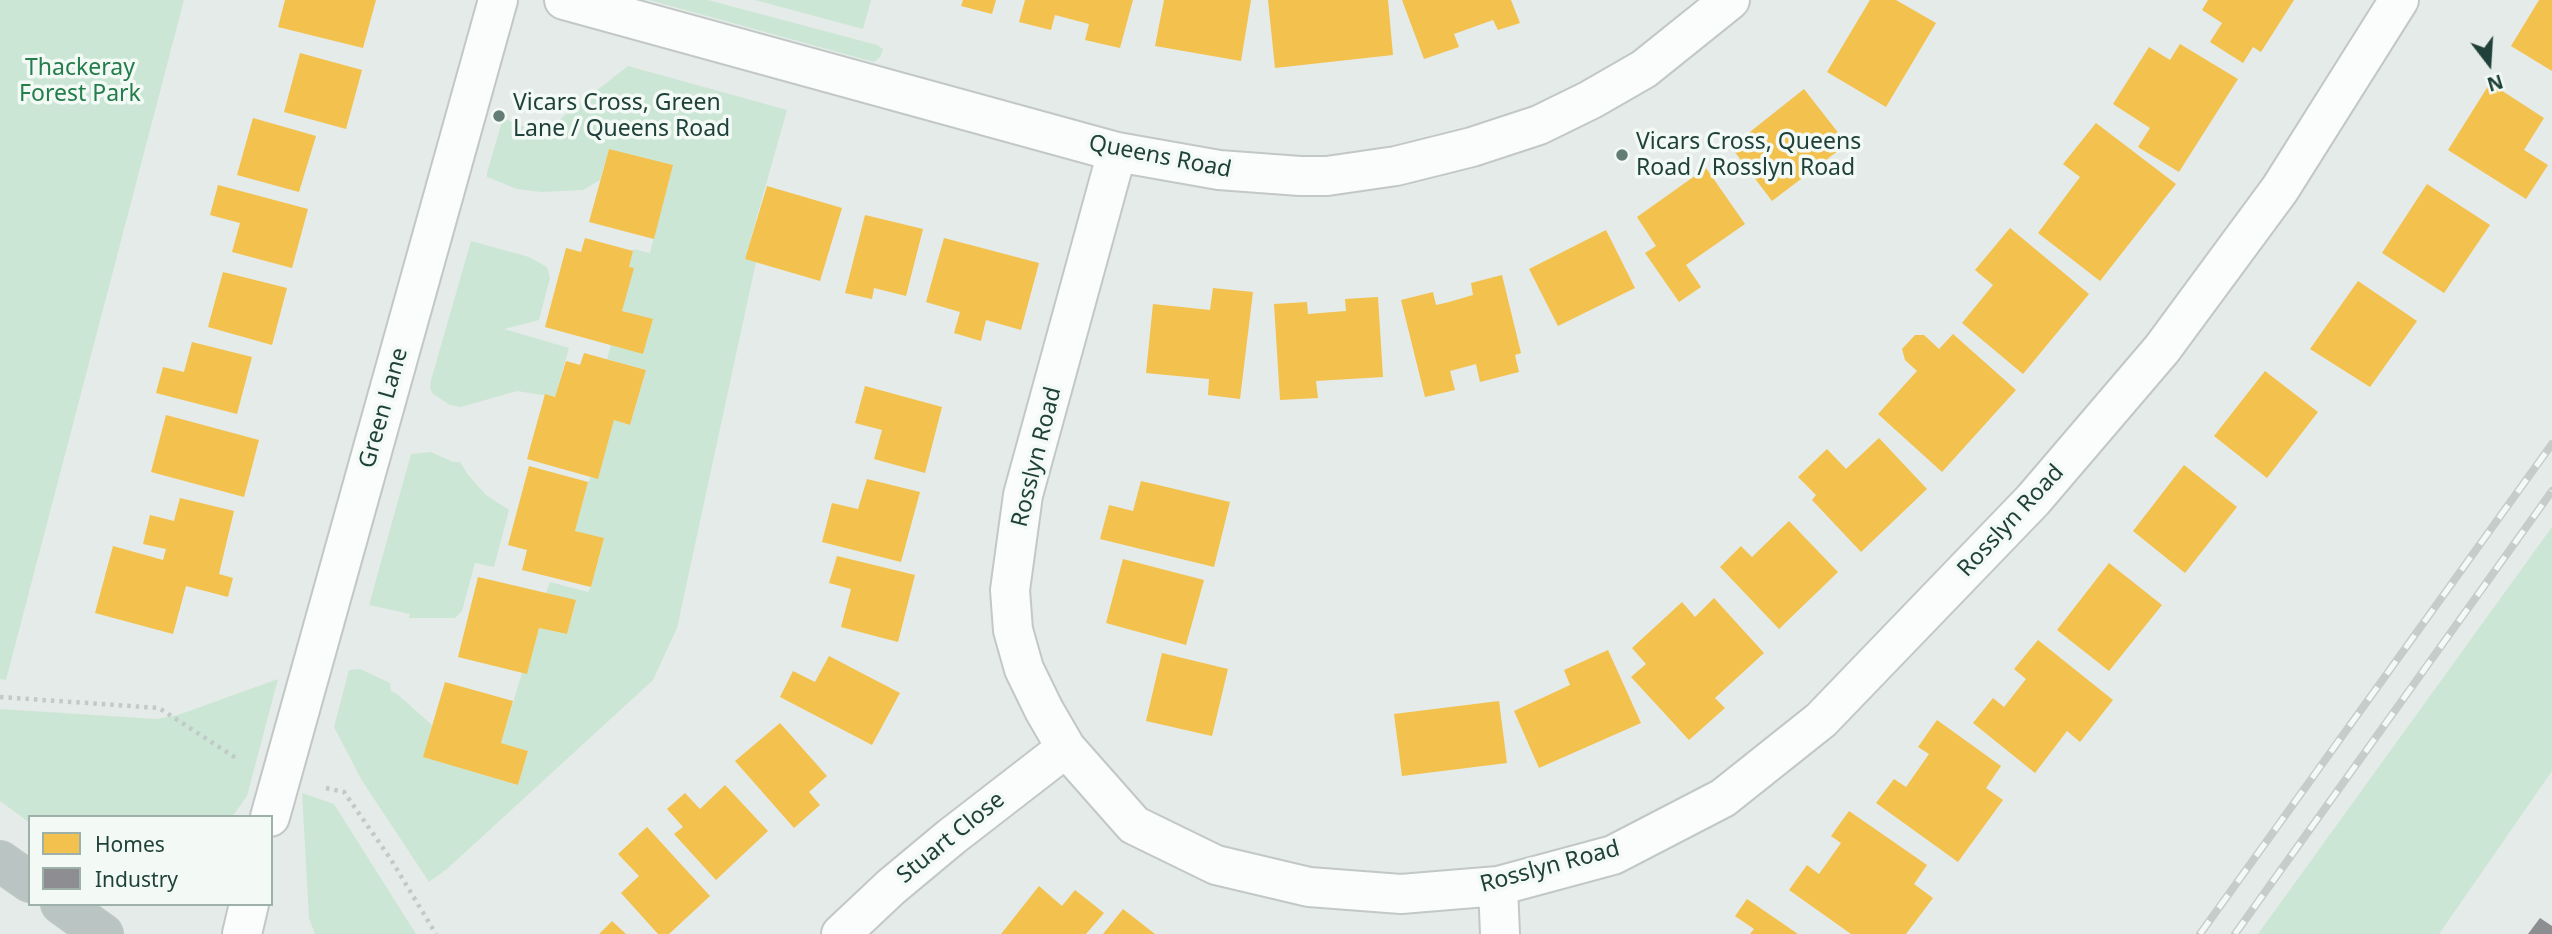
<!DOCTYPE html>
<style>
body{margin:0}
#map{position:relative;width:2552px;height:934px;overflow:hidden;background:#e5ebe8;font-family:"Noto Sans",sans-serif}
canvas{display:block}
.legend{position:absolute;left:28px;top:815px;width:245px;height:91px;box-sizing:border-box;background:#f3faf6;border:2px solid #9eb0aa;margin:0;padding:9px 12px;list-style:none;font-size:21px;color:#1f4139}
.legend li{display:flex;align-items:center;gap:14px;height:35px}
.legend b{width:35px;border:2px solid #9eb0aa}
.north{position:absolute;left:2454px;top:28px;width:70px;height:70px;-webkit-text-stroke:5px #f3faf6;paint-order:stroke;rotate:163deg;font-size:19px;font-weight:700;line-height:28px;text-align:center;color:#1f4139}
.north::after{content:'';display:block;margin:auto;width:24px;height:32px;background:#1f4139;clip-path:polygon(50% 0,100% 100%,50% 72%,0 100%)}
</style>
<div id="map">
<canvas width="2552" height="934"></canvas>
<ul class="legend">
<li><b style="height:19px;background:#f2c14e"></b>Homes</li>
<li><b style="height:19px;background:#8d8d92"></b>Industry</li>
</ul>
<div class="north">N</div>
</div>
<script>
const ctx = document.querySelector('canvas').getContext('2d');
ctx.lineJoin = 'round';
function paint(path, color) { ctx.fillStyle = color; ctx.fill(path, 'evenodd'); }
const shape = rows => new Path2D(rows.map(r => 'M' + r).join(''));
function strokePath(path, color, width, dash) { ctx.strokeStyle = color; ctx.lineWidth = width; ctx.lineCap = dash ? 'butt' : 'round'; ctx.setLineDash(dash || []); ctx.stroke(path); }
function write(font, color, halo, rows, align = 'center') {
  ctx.font = font + ' "Noto Sans",sans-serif'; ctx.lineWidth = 7; ctx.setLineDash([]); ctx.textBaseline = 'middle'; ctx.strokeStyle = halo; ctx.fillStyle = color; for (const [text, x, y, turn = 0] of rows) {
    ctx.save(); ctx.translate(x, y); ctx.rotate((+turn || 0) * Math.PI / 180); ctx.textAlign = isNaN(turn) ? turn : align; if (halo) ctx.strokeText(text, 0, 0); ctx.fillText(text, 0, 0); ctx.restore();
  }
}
paint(shape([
 [0,0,184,0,6,680,0,679],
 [649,0,708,0,877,45,883,49,880,57,874,62],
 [755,0,871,0,863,29],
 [628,66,787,110,745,259,756,262,677,628,653,680,447,869,429,882,361,779,334,727,349,670,360,669,390,683,391,691,397,694,432,725,424,757,518,785,528,751,501,743,522,673,527,673,539,628,567,634,576,601,546,593,550,582,588,592,591,587,604,539,575,531,588,482,591,477,598,478,614,420,630,425,646,370,607,359,611,345,643,353,653,320,622,311,629,267,633,249,650,253,673,165,609,149,600,180,583,190,541,192,517,189,487,177,487,173,503,118,541,134],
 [471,241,529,257,547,267,550,278,539,320,504,329,569,348,555,397,517,391,461,407,450,405,433,394,430,388,431,380],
 [431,452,453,462,460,462,469,476,486,495,509,510,494,567,475,563,462,611,455,618,409,618,410,614,369,605,411,454],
 [2552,527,2552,771,2439,934,2258,934],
 [278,679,247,796,232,817,30,817,30,823,0,801,0,709,157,719,178,715],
 [302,793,334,804,416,934,315,934,309,918]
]), '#cce6d5');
paint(shape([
 [285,0,376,0,363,48,278,27],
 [963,0,996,0,992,14,961,6],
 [1025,0,1133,0,1120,48,1085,40,1089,24,1055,15,1051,30,1019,22],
 [1164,0,1251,0,1241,61,1155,46],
 [1268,0,1388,0,1393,55,1275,68],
 [1402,0,1511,0,1520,23,1498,30,1493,20,1454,34,1459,47,1424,59],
 [1870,0,1896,0,1936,23,1886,107,1827,72],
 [2208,0,2294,0,2261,52,2253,47,2243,63,2210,42,2222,23,2202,10],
 [2539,0,2552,0,2552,71,2511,46],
 [2180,44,2238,79,2179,172,2138,147,2150,128,2113,104,2149,47,2170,60],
 [300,53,362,70,346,129,284,112],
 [2490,83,2544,118,2524,150,2548,165,2526,199,2448,150],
 [1804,89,1847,144,1772,201,1731,147],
 [253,118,316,136,299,192,237,175],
 [2096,123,2176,184,2100,281,2038,233,2080,177,2063,164],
 [609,149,673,165,654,239,589,222],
 [1706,168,1745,224,1686,265,1701,287,1679,302,1645,253,1656,246,1637,217],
 [2427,184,2490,225,2444,293,2382,253],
 [218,185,308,209,292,268,232,252,240,223,210,215],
 [767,186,842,208,820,281,745,259],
 [865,215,923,229,906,296,874,288,872,299,845,293],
 [2010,228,2089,294,2023,374,1962,323,1993,285,1975,270],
 [1606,230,1635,288,1558,326,1529,269],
 [585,238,633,251,629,267,634,268,622,311,653,319,643,354,545,327,566,248,581,252],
 [944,238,1039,263,1021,330,986,320,981,341,954,333,960,312,926,302],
 [223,272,287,288,272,345,208,327],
 [1502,275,1521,353,1515,355,1519,372,1480,382,1476,364,1450,371,1455,390,1425,397,1401,300,1433,292,1436,305,1449,302,1473,295,1471,283],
 [2358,281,2417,321,2370,387,2310,349],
 [1213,288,1253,292,1240,399,1208,395,1209,379,1146,373,1153,304,1210,310],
 [1378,297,1383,377,1316,381,1318,398,1280,400,1274,304,1307,302,1308,314,1346,311,1345,299],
 [1953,334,2016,390,1942,472,1878,414,1917,371,1905,360,1902,349,1915,335,1924,335,1939,349],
 [192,342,252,357,237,414,156,393,163,367,184,372],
 [584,353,646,370,630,425,614,420,598,479,527,459,545,394,555,397,566,361,580,365],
 [2265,371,2318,412,2267,478,2214,436],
 [865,386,942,407,925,473,874,459,882,430,855,423],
 [166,415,259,440,244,497,151,472],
 [1879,438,1927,489,1861,552,1812,500,1816,495,1798,477,1827,449,1846,469],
 [2184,465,2237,507,2185,573,2133,531],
 [529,466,588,482,575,531,604,538,591,587,522,570,527,550,508,545],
 [867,479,920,492,901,562,822,542,832,503,858,509],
 [1141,481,1230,502,1214,567,1100,539,1109,505,1133,511],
 [180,498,234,511,219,574,233,578,228,597,186,586,173,634,95,613,113,546,163,560,166,549,143,544,150,515,174,521],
 [1789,521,1838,572,1779,629,1720,567,1741,546,1752,557],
 [837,556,915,575,898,642,841,627,851,589,829,583],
 [1123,559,1204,580,1186,645,1106,623],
 [2109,563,2162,605,2109,671,2057,630],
 [478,577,576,600,567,634,539,628,527,674,458,657],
 [1714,598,1764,653,1715,698,1725,708,1689,740,1631,677,1646,664,1632,648,1682,602,1695,617],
 [2038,640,2113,700,2080,742,2067,731,2035,773,1973,723,1993,698,2004,707,2026,679,2014,669],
 [1608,650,1641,723,1539,768,1514,711,1570,685,1564,670],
 [1162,653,1228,669,1212,736,1146,721],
 [829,656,900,693,872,745,780,697,793,671,815,682],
 [445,682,513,701,501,743,528,751,518,785,423,757],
 [1499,701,1507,763,1402,776,1394,714],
 [1937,720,2001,766,1986,788,2003,800,1958,862,1876,803,1894,779,1906,787,1929,754,1918,747],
 [780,723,827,776,809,792,820,805,794,828,735,761],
 [725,785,768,831,716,880,674,834,683,827,667,809,685,793,700,809],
 [1849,811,1927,865,1914,884,1933,898,1906,934,1851,934,1789,890,1807,865,1819,874,1841,843,1831,836],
 [647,827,710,896,669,934,658,934,621,893,639,876,618,854],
 [1039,886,1062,906,1075,890,1104,913,1086,934,1001,934],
 [1747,899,1798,934,1750,934,1754,929,1735,916],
 [1123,909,1155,934,1103,934],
 [612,921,626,934,599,934]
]), '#f2c14e');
paint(shape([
 [2540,918,2552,926,2552,934,2528,934]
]), '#8d8d92');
const street = shape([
 [564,0,1117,152,1219,170,1300,176,1327,176,1396,166,1472,147,1539,125,1590,100,1644,69,1730,0],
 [1117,152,1023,495,1010,590,1013,630,1024,669,1044,710,1066,748,1134,825,1216,865,1309,887,1401,894,1498,886,1613,855,1723,798,1821,720,2033,500,2162,349,2280,189,2399,0],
 [270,817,498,0],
 [1498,886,1500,934],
 [242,934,249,904],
 [841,934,891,887,951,837,1066,748]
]);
const highway = shape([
 [0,861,30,882],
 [61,904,103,934]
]);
strokePath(street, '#c2c8c6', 42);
strokePath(highway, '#bcc7c4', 42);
strokePath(shape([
 [0,697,159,708,239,760],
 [326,788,344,792,390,858,436,934]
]), '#c0cbc8', 4.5, [3.5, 5]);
strokePath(street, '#fbfcfc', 38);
strokePath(highway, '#bac4c2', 38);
const rail = shape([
 [2200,934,2552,444],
 [2235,934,2552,491]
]);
strokePath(rail, '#c7ccca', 8);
strokePath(rail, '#f3faf6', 5, [16]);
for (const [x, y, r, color] of [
 [499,116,7,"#647c76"],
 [1622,155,7,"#647c76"]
]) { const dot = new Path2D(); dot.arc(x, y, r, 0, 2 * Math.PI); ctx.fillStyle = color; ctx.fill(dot); strokePath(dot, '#f3faf6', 2.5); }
write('23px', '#247d4a', '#f3faf6', [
 ["Thackeray",80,68],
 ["Forest Park",80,94]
]);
write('23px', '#1f4139', '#f3faf6', [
 ["Vicars Cross, Green",513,103],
 ["Lane / Queens Road",513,129],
 ["Vicars Cross, Queens",1636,142],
 ["Road / Rosslyn Road",1636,168]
], 'left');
write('23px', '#1f4139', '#f3faf6', [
 ["Queens Road",1160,157,11],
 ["Green Lane",384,408,-74],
 ["Rosslyn Road",1037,457,-76],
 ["Rosslyn Road",2011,521,-47],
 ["Stuart Close",951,838,-39],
 ["Rosslyn Road",1550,867,-15]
]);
</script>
